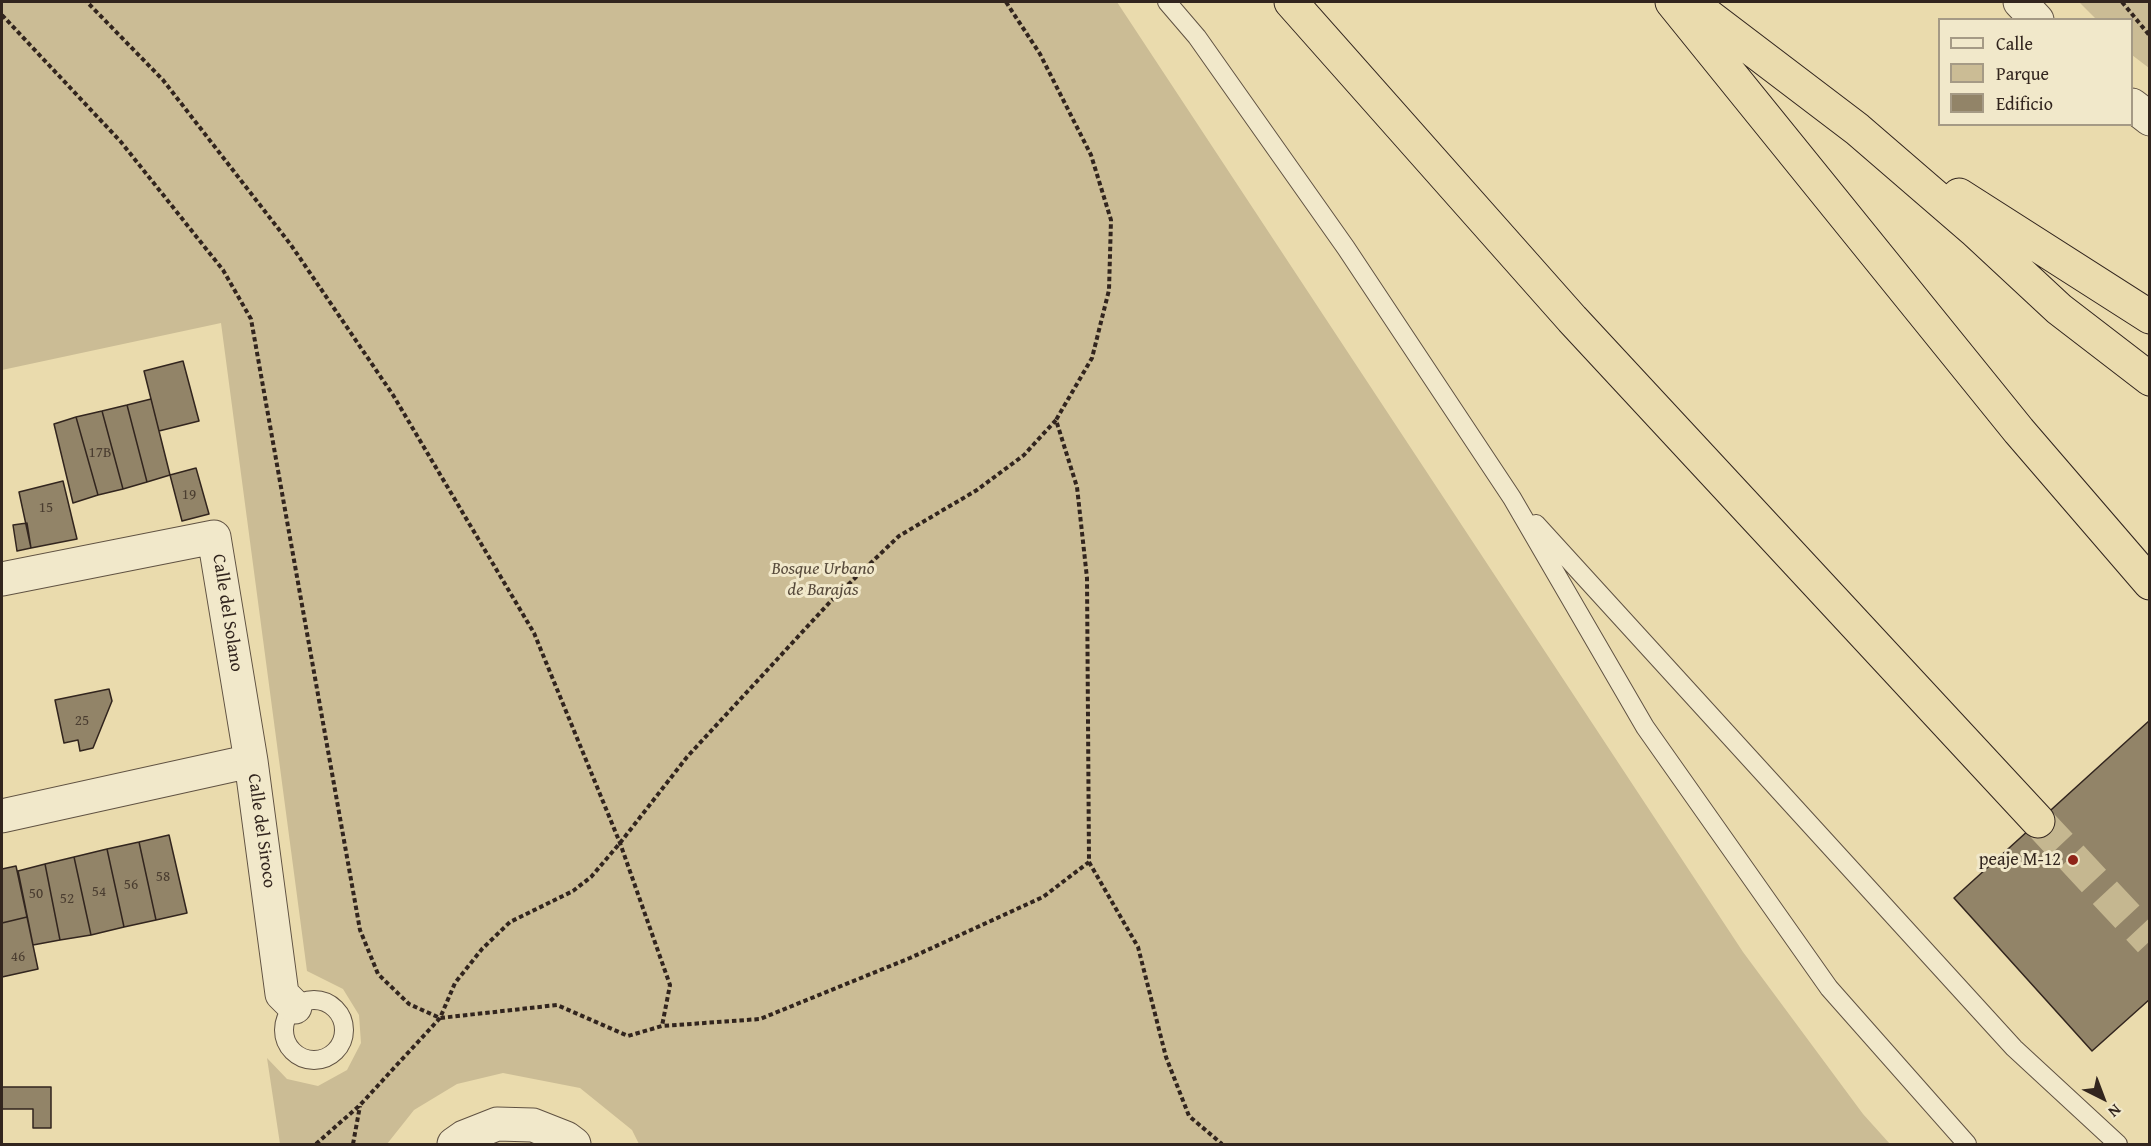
<!DOCTYPE html>
<style>
body{margin:0}
#map{position:relative;width:2151px;height:1146px;overflow:hidden;background:#eadbad;font-family:"Gentium Book Plus",serif}
canvas{display:block}
.frame{position:absolute;inset:0;border:3px solid #32251e;pointer-events:none}
.legend{position:absolute;left:1938px;top:18px;width:195px;height:108px;box-sizing:border-box;background:#f1e8ca;border:2px solid #a59a85;margin:0;padding:8px 10px;list-style:none;font-size:18px;color:#32251e}
.legend li{display:flex;align-items:center;gap:12px;height:30px}
.legend b{width:30px;border:2px solid #a59a85}
.north{position:absolute;left:2073px;top:1068px;width:60px;height:60px;-webkit-text-stroke:4px #f1e8ca;paint-order:stroke;rotate:138deg;font-size:16px;font-weight:700;line-height:24px;text-align:center;color:#32251e}
.north::after{content:'';display:block;margin:auto;width:21px;height:27px;background:#32251e;clip-path:polygon(50% 0,100% 100%,50% 72%,0 100%)}
</style>
<div id="map">
<canvas width="2151" height="1146"></canvas>
<div class="frame"></div>
<ul class="legend">
<li><b style="height:8px;background:#f1e8ca"></b>Calle</li>
<li><b style="height:16px;background:#cbbc95"></b>Parque</li>
<li><b style="height:16px;background:#928468"></b>Edificio</li>
</ul>
<div class="north">N</div>
</div>
<script>
const ctx = document.querySelector('canvas').getContext('2d');
ctx.lineJoin = 'round';
function paint(path, color) { ctx.fillStyle = color; ctx.fill(path, 'evenodd'); }
const shape = rows => new Path2D(rows.map(r => 'M' + r).join(''));
function strokePath(path, color, width, dash) { ctx.strokeStyle = color; ctx.lineWidth = width; ctx.lineCap = dash ? 'butt' : 'round'; ctx.setLineDash(dash || []); ctx.stroke(path); }
function write(font, color, halo, rows, align = 'center') {
  ctx.font = font + ' "Gentium Book Plus",serif'; ctx.lineWidth = 6; ctx.setLineDash([]); ctx.textBaseline = 'middle'; ctx.strokeStyle = halo; ctx.fillStyle = color; for (const [text, x, y, turn = 0] of rows) {
    ctx.save(); ctx.translate(x, y); ctx.rotate((+turn || 0) * Math.PI / 180); ctx.textAlign = isNaN(turn) ? turn : align; if (halo) ctx.strokeText(text, 0, 0); ctx.fillText(text, 0, 0); ctx.restore();
  }
}
paint(shape([
 [2,2,1117,2,1743,952,1863,1114,1890,1144,639,1144,632,1130,580,1088,503,1073,457,1084,414,1110,387,1144,280,1144,267,1058,287,1079,318,1086,347,1070,361,1043,359,1015,343,989,307,971,221,323,2,370],
 [2079,2,2149,2,2149,68,2132,55,2132,20,2096,19]
]), '#cbbc95');
const building = shape([
 [183,361,199,421,159,431,144,371,183,361],
 [151,399,170,475,147,482,127,405,151,399],
 [127,405,147,482,123,489,102,411,127,405],
 [102,411,123,489,98,495,76,417,102,411],
 [76,417,98,495,73,503,54,424,76,417],
 [196,468,209,514,182,521,170,475,196,468],
 [63,481,77,539,31,548,19,492,63,481],
 [27,523,31,548,17,551,13,525,27,523],
 [109,689,112,701,93,748,80,751,78,740,64,743,55,700,109,689],
 [2150,720,2150,999,2092,1051,1954,898,2150,720],
 [169,835,187,913,156,920,139,842,169,835],
 [139,842,156,920,124,927,107,849,139,842],
 [107,849,124,927,91,935,74,857,107,849],
 [74,857,91,935,60,940,45,864,74,857],
 [45,864,60,940,33,945,18,871,45,864],
 [16,866,27,917,2,923,2,869,16,866],
 [27,917,38,969,2,977,2,923,27,917],
 [2,1087,51,1087,51,1128,33,1128,33,1109,2,1109,2,1087]
]);
paint(building, '#928468');
strokePath(building, '#32251e', 1.5);
strokePath(shape([
 [2038,821,2150,941]
]), '#c5b790', 33, [33, 16]);
const service = shape([
 [1167,2,1197,37,1346,248,1512,498,1645,727,1829,988,1967,1144],
 [1536,524,2014,1048,2118,1144],
 '284 1030a30 30 0 1 1 60 0a30 30 0 1 1-60 0Z'
]);
const minor = shape([
 [2020,2,2037,20],
 [2132,105,2150,119],
 [2,579,214,537,251,761,282,994,295,1007],
 [2,816,251,761],
 [454,1144,464,1137,497,1124,533,1125,566,1138,574,1144]
]);
const motorway = shape([
 [1291,2,1572,319,2038,821],
 [1672,2,2019,431,2150,583],
 [1690,2,1857,129,1974,230,2059,309,2150,379],
 [1959,195,2150,317]
]);
strokePath(service, '#605242', 20);
strokePath(minor, '#605242', 35);
strokePath(motorway, '#32251e', 35);
strokePath(shape([
 [1006,2,1040,54,1091,155,1111,220,1109,290,1092,358,1056,420],
 [2122,2,2150,36],
 [2,15,121,142,223,270,251,319,360,930,378,974,409,1004,440,1018,557,1005,628,1036,662,1026,670,985,620,843,534,633,393,395,291,245,163,80,87,2],
 [1089,862,1138,947,1166,1057,1189,1116,1222,1144],
 [316,1144,360,1105,440,1018,455,983,482,949,510,922,573,891,591,877,620,843,687,757,830,602,899,536,977,490,1024,455,1056,420,1077,487,1087,578,1089,862,1043,897,910,958,760,1019,662,1026],
 [353,1144,360,1106]
]), '#32251e', 4, [4.5, 3]);
strokePath(service, '#f1e8ca', 18);
strokePath(minor, '#f1e8ca', 33);
strokePath(motorway, '#eadbad', 33);
for (const [x, y, r, color] of [
 [2073,860,6,"#8f2418"]
]) { const dot = new Path2D(); dot.arc(x, y, r, 0, 2 * Math.PI); ctx.fillStyle = color; ctx.fill(dot); strokePath(dot, '#f1e8ca', 2); }
write('15px', '#4a3d30', null, [
 ["17B",100,453],
 ["19",189,495],
 ["15",46,508],
 ["25",82,721],
 ["58",163,877],
 ["56",131,885],
 ["54",99,892],
 ["50",36,894],
 ["52",67,899],
 ["46",18,957]
]);
write('italic 18px', '#584b3c', '#f1e8ca', [
 ["Bosque Urbano",823,569],
 ["de Barajas",823,590]
]);
write('18px', '#32251e', '#f1e8ca', [
 ["Calle del Solano",227,613,81],
 ["Calle del Siroco",261,831,82]
]);
write('18px', '#32251e', '#f1e8ca', [
 ["peaje M-12",2061,860]
], 'right');
</script>
